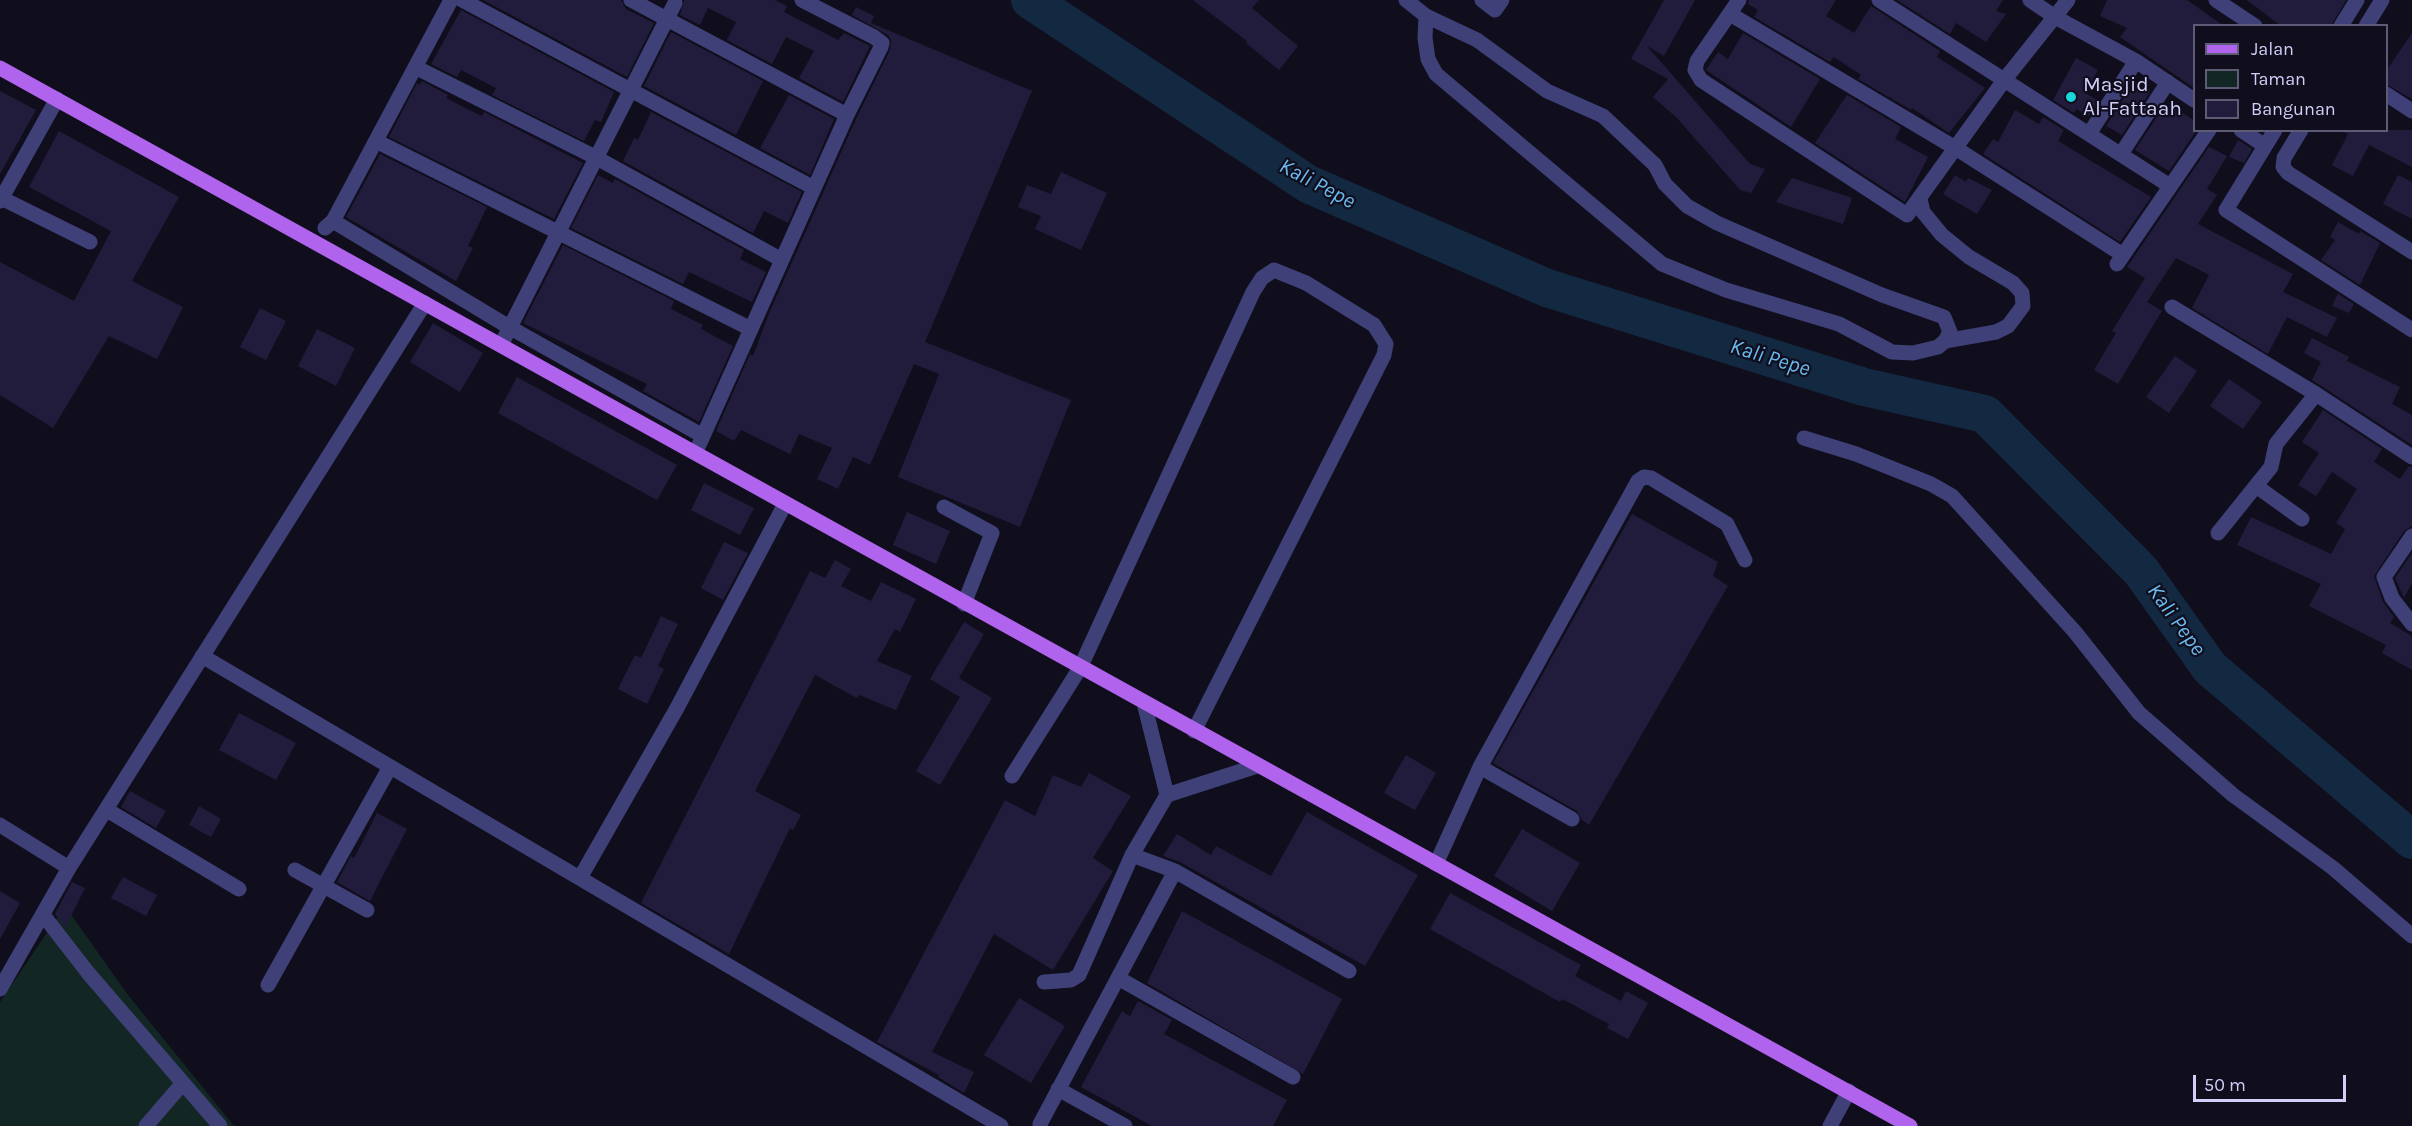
<!DOCTYPE html>
<style>
body{margin:0}
#map{position:relative;width:2412px;height:1126px;overflow:hidden;background:#100e1d;font-family:Karla,sans-serif}
canvas{display:block}
.legend{position:absolute;left:2193px;top:24px;width:195px;height:108px;box-sizing:border-box;background:#100e1d;border:2px solid #5d5b75;margin:0;padding:8px 10px;list-style:none;font-size:18px;color:#d1cffa}
.legend li{display:flex;align-items:center;gap:12px;height:30px}
.legend b{width:30px;border:2px solid #5d5b75}
.scale{position:absolute;left:2193px;top:1075px;width:153px;height:27px;box-sizing:border-box;border:3px solid #d1cffa;border-top:0;padding-left:8px;font-size:18px;line-height:21px;white-space:nowrap;color:#d1cffa;-webkit-text-stroke:4px #100e1d;paint-order:stroke}
</style>
<div id="map">
<canvas width="2412" height="1126"></canvas>
<ul class="legend">
<li><b style="height:8px;background:#b063ed"></b>Jalan</li>
<li><b style="height:16px;background:#122624"></b>Taman</li>
<li><b style="height:16px;background:#211c3c"></b>Bangunan</li>
</ul>
<div class="scale">50 m</div>
</div>
<script>
const ctx = document.querySelector('canvas').getContext('2d');
ctx.lineJoin = 'round';
function paint(path, color) { ctx.fillStyle = color; ctx.fill(path, 'evenodd'); }
const shape = rows => new Path2D(rows.map(r => 'M' + r).join(''));
function strokePath(path, color, width, dash) { ctx.strokeStyle = color; ctx.lineWidth = width; ctx.lineCap = dash ? 'butt' : 'round'; ctx.setLineDash(dash || []); ctx.stroke(path); }
function write(font, color, halo, rows, align = 'center') {
  ctx.font = font + ' Karla,sans-serif'; ctx.lineWidth = 4.5; ctx.setLineDash([]); ctx.textBaseline = 'middle'; ctx.strokeStyle = halo; ctx.fillStyle = color; for (const [text, x, y, turn = 0] of rows) {
    ctx.save(); ctx.translate(x, y); ctx.rotate((+turn || 0) * Math.PI / 180); ctx.textAlign = isNaN(turn) ? turn : align; if (halo) ctx.strokeText(text, 0, 0); ctx.fillText(text, 0, 0); ctx.restore();
  }
}
paint(shape([
 [65,906,128,995,234,1126,0,1126,0,1002]
]), '#122624');
strokePath(shape([
 [1030,0,1308,184,1547,288,1864,387,1985,414,2141,571,2210,668,2412,840]
]), '#132841', 38);
paint(shape([
 [483,0,621,0,626,9,654,23,627,77],
 [684,0,775,0,787,6,784,12,838,40,844,33,870,46,843,102,799,78,814,51,786,37,772,64,727,40,736,22,708,8,700,25,680,15],
 [1193,0,1259,0,1252,8,1298,46,1279,70,1246,43,1247,41],
 [1664,0,1695,0,1664,56,1647,46,1750,164,1765,169,1751,193,1740,190,1677,118,1653,97,1668,79,1631,59],
 [1749,0,1836,0,1826,16,1854,33,1871,6,1940,51,1937,57,1985,88,1949,133,1912,108,1911,110,1858,79,1861,75,1834,57,1830,62,1754,17,1758,10,1748,4],
 [1897,0,2003,0,1996,11,2006,14,1986,42,1956,23,1950,34],
 [2107,0,2187,0,2224,26,2194,26,2194,88,2120,37,2127,28,2100,16],
 [2247,0,2346,0,2331,26,2281,26],
 [856,7,874,16,871,23,1032,91,925,342,1071,400,1020,527,898,477,939,374,914,364,870,465,853,457,838,489,817,479,832,448,799,434,790,454,741,430,734,441,716,431,750,354,753,356,770,311,856,119,890,50,891,40,888,35,852,15],
 [461,10,614,92,601,122,595,120,584,141,492,95,496,88,461,70,457,77,431,64],
 [671,32,763,81,736,135,644,86],
 [1743,33,1820,79,1791,127,1706,70,1718,52,1728,59],
 [2412,33,2412,99,2386,84,2386,71],
 [2076,58,2098,70,2085,93,2099,101,2089,116,2076,109,2074,113,2053,100],
 [422,81,448,95,446,98,465,108,482,116,484,112,583,163,554,219,389,137,417,83,420,85],
 [2134,82,2150,92,2122,135,2106,126],
 [0,91,36,110,0,174],
 [789,95,834,119,810,175,760,148],
 [1847,95,1901,127,1895,139,1928,157,1905,202,1815,143],
 [2166,103,2194,120,2194,130,2197,130,2169,171,2135,150],
 [2015,110,2039,124,2043,117,2064,130,2058,141,2151,197,2120,242,1983,154,1993,139,1998,142],
 [651,112,802,192,788,223,764,211,753,233,623,161,634,138,638,140],
 [2340,130,2412,130,2412,167,2369,145,2353,176,2332,165,2348,134],
 [59,131,179,197,132,281,183,307,157,359,109,336,53,428,0,395,0,262,74,301,111,231,29,187],
 [2238,140,2252,149,2244,163,2229,157],
 [2209,147,2227,156,2207,189,2217,195,2198,224,2293,274,2283,292,2337,318,2327,337,2287,317,2268,354,2192,308,2209,275,2176,258,2147,302,2162,311,2118,384,2094,370,2116,333,2112,331,2145,278,2127,267],
 [380,154,487,207,468,246,473,248,456,281,346,217],
 [1061,172,1107,193,1081,250,1035,229,1041,216,1018,207,1027,185,1051,194],
 [598,175,613,183,615,179,744,250,740,259,766,272,752,302,689,272,683,284,571,228],
 [1955,175,1966,182,1968,178,1992,190,1977,214,1943,194],
 [2398,175,2412,182,2412,219,2383,204],
 [1792,178,1852,198,1843,224,1776,202],
 [2338,222,2359,234,2360,231,2380,243,2360,285,2321,260,2335,240,2330,237],
 [563,245,674,301,671,309,703,325,701,329,733,346,699,422,643,391,647,384,523,323],
 [2338,294,2354,304,2349,313,2332,306],
 [260,308,286,321,266,360,240,347],
 [433,323,483,353,460,392,410,362],
 [317,329,355,348,336,386,298,366],
 [2312,338,2349,357,2347,361,2400,387,2392,404,2412,415,2412,445,2312,380,2321,362,2304,353],
 [2175,356,2197,371,2169,413,2146,397],
 [517,377,677,465,657,500,498,413],
 [2229,379,2262,402,2243,429,2210,406],
 [2323,410,2382,449,2374,462,2400,479,2409,466,2412,467,2412,526,2404,531,2374,576,2383,602,2394,617,2390,623,2412,636,2412,670,2382,653,2386,645,2309,606,2321,584,2237,545,2251,517,2331,554,2345,529,2336,523,2357,489,2332,472,2316,496,2298,485,2319,453,2302,442],
 [704,483,754,508,740,535,691,510],
 [907,512,950,531,936,564,893,545],
 [1632,514,1718,562,1713,576,1728,586,1589,825,1582,820,1577,811,1493,763],
 [724,542,748,553,723,600,701,588],
 [2412,553,2412,583,2404,598,2395,578],
 [835,560,851,569,841,586,871,601,881,582,916,599,900,632,895,629,877,661,912,676,896,710,859,695,857,698,815,675,755,791,801,815,793,830,790,828,729,954,641,903,810,571,825,578],
 [661,616,678,624,658,666,664,669,647,704,618,689,635,655,641,658],
 [964,622,984,634,959,678,992,698,940,785,916,771,960,697,930,679],
 [239,713,296,743,276,780,219,750],
 [1406,755,1436,773,1415,810,1384,793],
 [1089,773,1131,796,1093,858,1113,871,1053,970,994,934,932,1052,974,1072,964,1093,938,1077,939,1075,877,1042,1005,800,1035,816,1053,775,1081,787],
 [130,791,166,811,156,828,121,807],
 [199,806,221,819,211,837,189,825],
 [1307,812,1418,875,1365,966,1180,862,1163,856,1177,834,1211,855,1216,846,1271,876],
 [377,813,407,829,370,901,337,882,351,856,354,858],
 [1522,829,1580,863,1552,911,1494,876],
 [123,877,157,895,146,916,111,898],
 [72,882,85,888,65,928,55,914],
 [0,891,20,903,0,939],
 [1450,893,1581,965,1575,976,1621,1001,1626,991,1648,1003,1628,1039,1607,1028,1609,1024,1562,999,1560,1002,1430,929],
 [1182,911,1342,999,1303,1074,1147,983],
 [1019,998,1065,1026,1031,1083,984,1055],
 [1138,1001,1172,1020,1164,1034,1287,1100,1273,1126,1152,1126,1081,1087,1122,1011,1130,1016]
]), '#211c3c');
strokePath(shape([
 [462,0,814,188],
 [631,0,847,115],
 [1406,0,1426,16,1477,40,1547,91,1603,116,1655,165,1665,184,1687,206,1717,223,1882,295,1944,317,1950,332,1945,341,1938,347,1913,353,1892,352,1839,324,1726,290,1662,264,1436,74,1428,59,1425,38,1426,16],
 [1482,0,1495,10,1502,0],
 [1739,0,1697,61,1695,70,1701,80,1907,215,2005,79,2068,0],
 [1879,0,2170,186],
 [2030,0,2055,17,2136,61,2194,100],
 [2216,0,2255,26],
 [1730,14,1957,149,2123,255],
 [2341,26,2357,0],
 [2366,26,2382,0],
 [415,67,595,157,782,260],
 [2386,94,2412,111],
 [2241,130,2265,146],
 [2275,130,2226,210,2412,330],
 [2301,130,2284,158,2283,167,2288,173,2412,252],
 [2089,134,2136,61],
 [376,141,751,329],
 [2121,154,2168,82],
 [1,198,90,242],
 [1920,199,1923,212,1942,235,1969,257,2013,283,2022,293,2023,306,2008,326,1996,332,1945,341],
 [0,201,57,99],
 [333,221,509,327,703,436],
 [325,228,333,221,451,0],
 [2117,264,2209,130],
 [2172,307,2316,394,2412,457],
 [501,345,675,3],
 [1804,438,1856,454,1931,484,1952,496,2075,632,2139,713,2233,795,2333,868,2412,936],
 [699,445,847,115,881,47,882,43,874,37,802,0],
 [2256,486,2302,519],
 [944,507,992,533,964,604],
 [2218,533,2271,467,2276,444,2316,394],
 [2412,536,2384,577,2392,598,2412,624],
 [202,656,1001,1126],
 [1480,767,1572,819],
 [1012,776,1080,668,1253,292,1262,278,1274,270,1306,283,1374,325,1386,344,1384,355,1194,731],
 [1167,795,1257,766],
 [107,810,239,889],
 [0,825,69,868],
 [1132,855,1175,871,1349,971],
 [1436,864,1480,767,1638,481,1644,477,1651,478,1727,524,1745,560],
 [295,870,367,910],
 [580,878,677,708,785,504],
 [44,916,89,974,220,1126],
 [1118,978,1293,1077],
 [1044,982,1071,980,1079,975,1132,855,1167,795,1144,703],
 [268,985,390,767],
 [0,989,69,868,425,303],
 [1058,1089,1125,1126],
 [1040,1124,1175,871],
 [146,1126,183,1083],
 [1830,1126,1849,1091]
]), '#3e4077', 15);
strokePath(shape([
 [0,68,1910,1126]
]), '#b063ed', 15);
for (const [x, y, r, color] of [
 [2071,97,6,"#19d5dc"]
]) { const dot = new Path2D(); dot.arc(x, y, r, 0, 2 * Math.PI); ctx.fillStyle = color; ctx.fill(dot); strokePath(dot, '#100e1d', 2); }
write('21px', '#d1cffa', '#100e1d', [
 ["Masjid",2083,85],
 ["Al-Fattaah",2083,109]
], 'left');
write('italic 22px', '#69b9ee', '#100e1d', [
 ["Kali Pepe",1317,184,28],
 ["Kali Pepe",1770,358,17],
 ["Kali Pepe",2176,620,54]
]);
</script>
